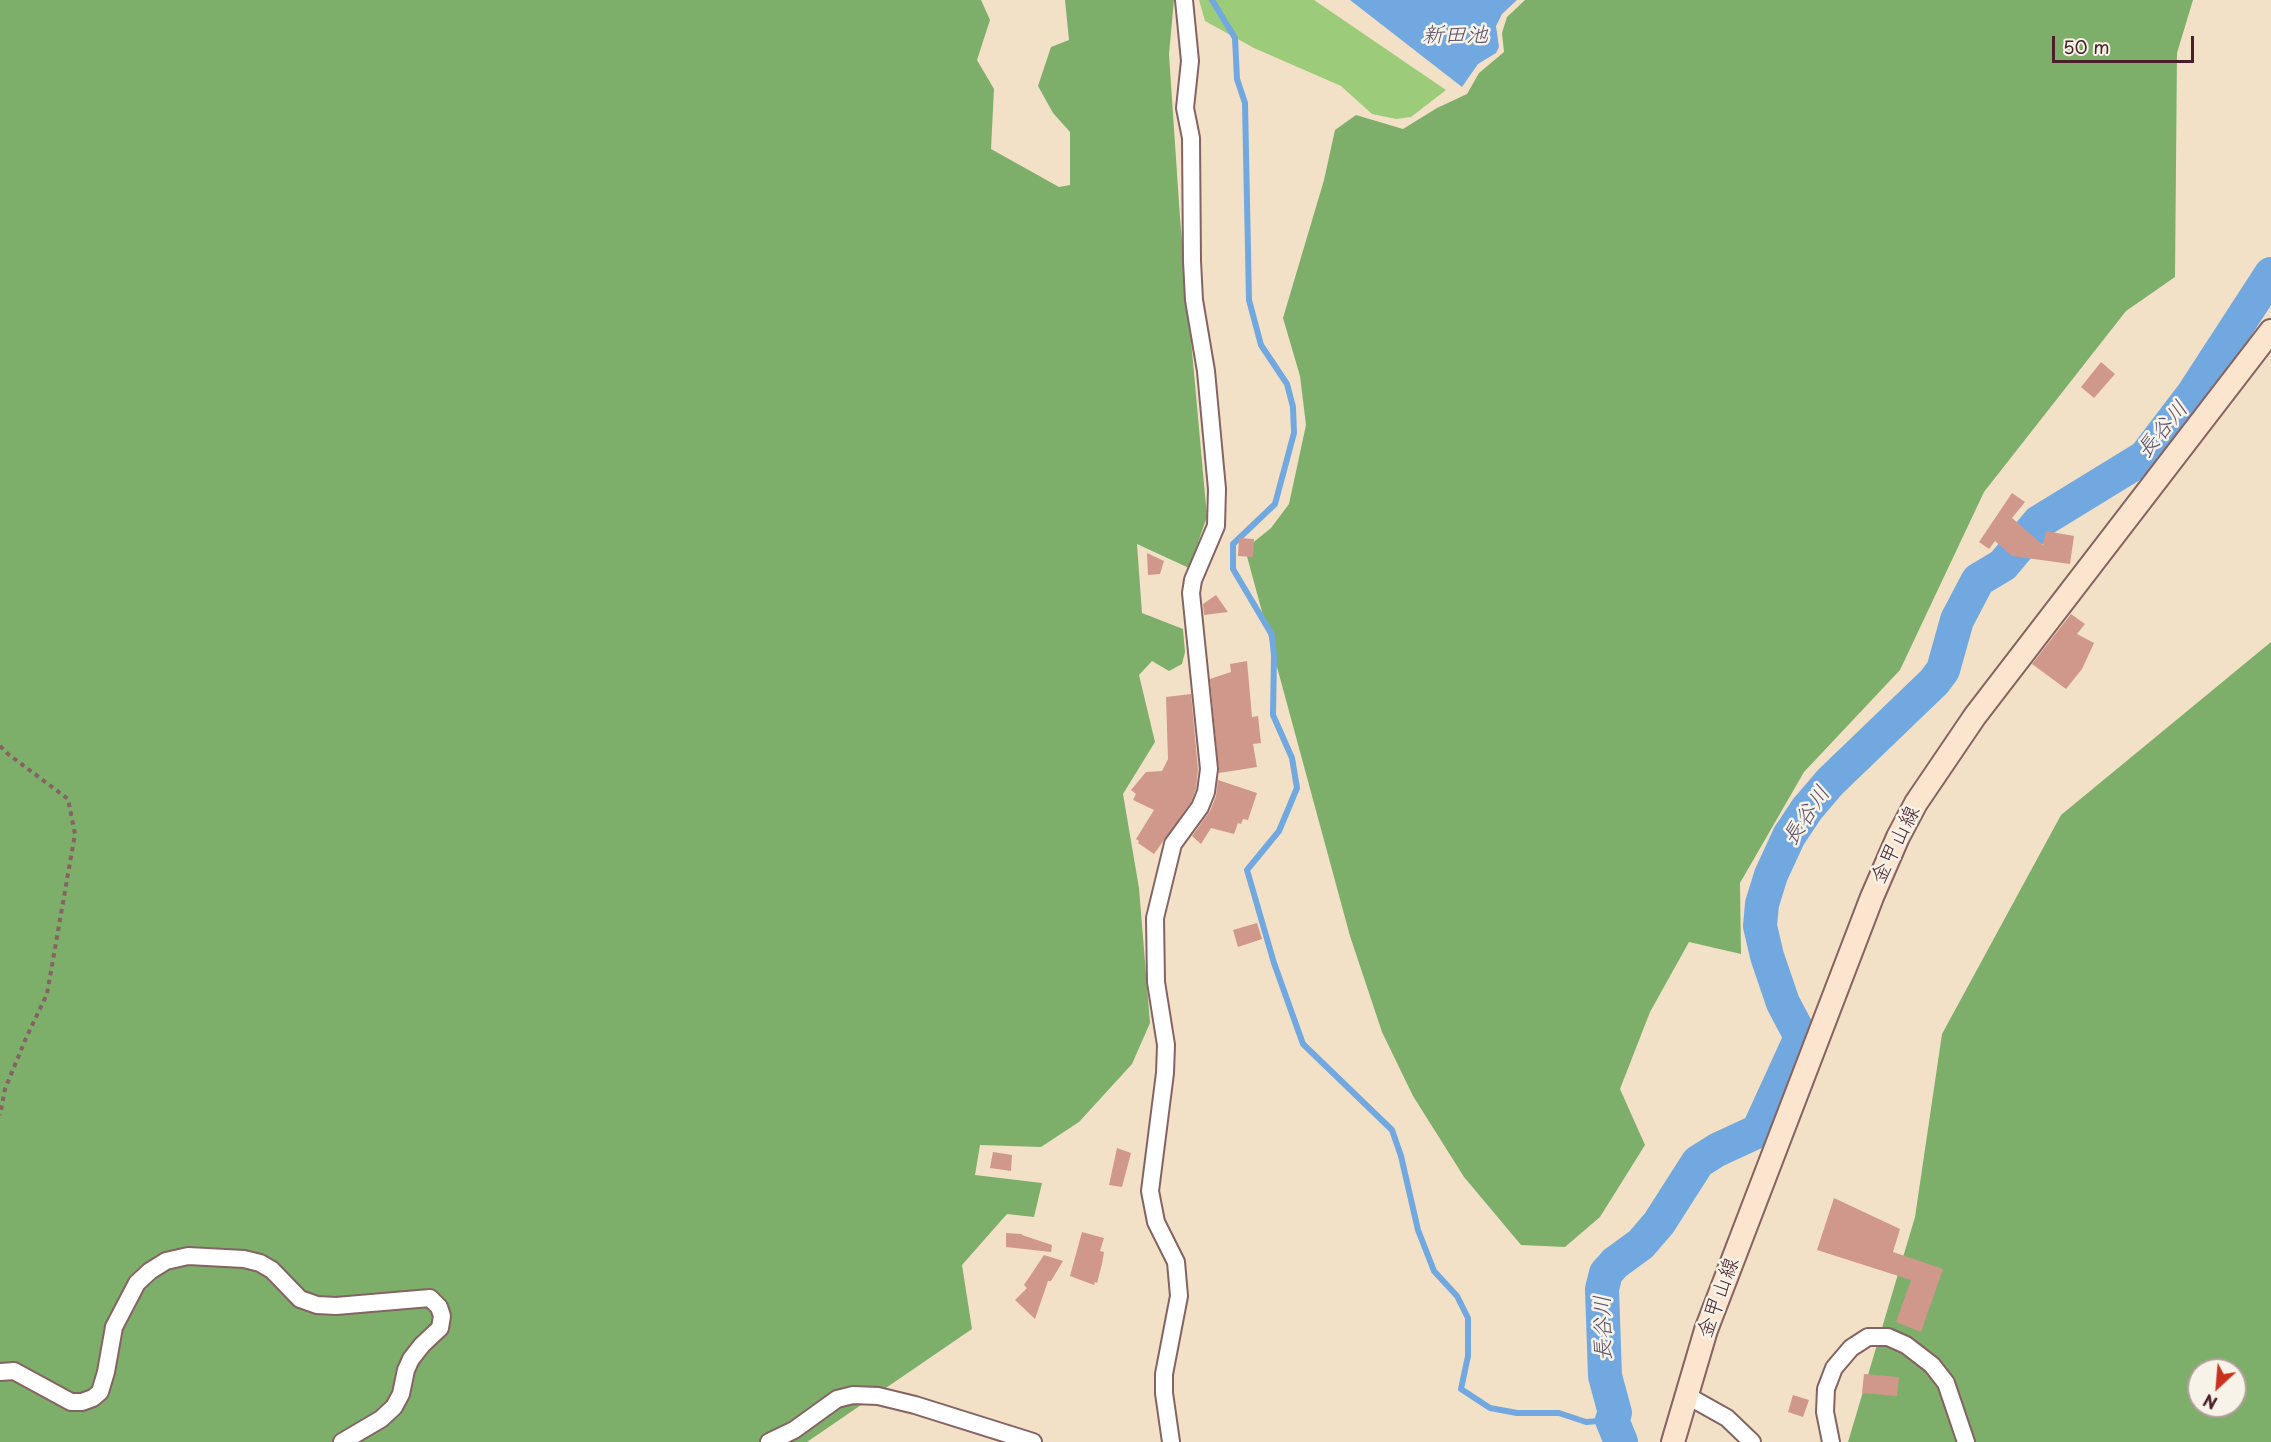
<!DOCTYPE html>
<meta charset="utf-8">
<style>
body{margin:0}
#map{position:relative;width:2271px;height:1442px;overflow:hidden;background:#f3e1c7;font-family:"Playpen Sans",sans-serif}
canvas{display:block}
.north{position:absolute;left:2187px;top:1358px;width:60px;height:60px;box-sizing:border-box;background:#f7f3e8;border:2px solid #b29e9c;border-radius:50%;rotate:206deg;font-size:16px;font-weight:700;line-height:24px;text-align:center;color:#4a1f2b}
.north::after{content:'';display:block;margin:auto;width:21px;height:27px;background:#c8321e;clip-path:polygon(50% 0,100% 100%,50% 72%,0 100%)}
.scale{position:absolute;left:2052px;top:36px;width:142px;height:27px;box-sizing:border-box;border:3px solid #4a1f2b;border-top:0;padding-left:8px;font-size:18px;line-height:21px;white-space:nowrap;color:#4a1f2b;-webkit-text-stroke:4px #f7f3e8;paint-order:stroke}
</style>
<div id="map">
<canvas width="2271" height="1442"></canvas>
<div class="north">N</div>
<div class="scale">50 m</div>
</div>
<script>
const ctx = document.querySelector('canvas').getContext('2d');
ctx.lineJoin = 'round';
function paint(path, color) { ctx.fillStyle = color; ctx.fill(path, 'evenodd'); }
const shape = rows => new Path2D(rows.map(r => 'M' + r).join(''));
function strokePath(path, color, width, dash) { ctx.strokeStyle = color; ctx.lineWidth = width; ctx.lineCap = dash ? 'butt' : 'round'; ctx.setLineDash(dash || []); ctx.stroke(path); }
function write(font, color, halo, rows, align = 'center') {
  ctx.font = font + ' "Playpen Sans","Klee One",sans-serif'; ctx.lineWidth = 5; ctx.setLineDash([]); ctx.textBaseline = 'middle'; ctx.strokeStyle = halo; ctx.fillStyle = color; for (const [text, x, y, turn = 0] of rows) {
    ctx.save(); ctx.translate(x, y); ctx.rotate((+turn || 0) * Math.PI / 180); ctx.textAlign = isNaN(turn) ? turn : align; if (halo) ctx.strokeText(text, 0, 0); ctx.fillText(text, 0, 0); ctx.restore();
  }
}
paint(shape([
 [1199,0,1314,0,1446,90,1411,117,1396,119,1372,114,1341,86,1254,48,1205,21]
]), '#9ccb7a');
paint(shape([
 [0,0,981,0,990,20,977,60,994,89,991,149,1059,187,1070,185,1070,132,1053,113,1038,86,1051,47,1069,40,1065,0,1174,0,1169,54,1180,218,1207,517,1189,568,1137,544,1142,613,1183,629,1185,652,1182,664,1169,671,1152,661,1139,675,1155,742,1123,794,1139,888,1150,1023,1132,1064,1079,1122,1041,1147,980,1145,975,1175,1042,1183,1034,1217,1007,1214,962,1265,972,1329,807,1442,0,1442],
 [1525,0,2193,0,2177,53,2175,277,2126,311,1984,492,1900,670,1804,772,1740,883,1741,954,1689,942,1650,1012,1620,1089,1645,1145,1600,1217,1565,1247,1521,1245,1464,1177,1413,1096,1382,1032,1350,936,1245,549,1271,528,1289,504,1306,425,1300,376,1283,318,1324,180,1335,130,1356,115,1403,129,1437,108,1467,94,1479,73,1504,52,1502,33,1507,17],
 [2271,642,2271,1442,1848,1442,1915,1217,1942,1034,2061,815],
 [2199,1370,2235,1370,2235,1406,2199,1406]
]), '#7daf6a');
paint(shape([
 [1350,0,1517,0,1502,14,1496,26,1499,47,1496,53,1478,64,1462,87]
]), '#71a8df');
strokePath(shape([
 [1212,0,1235,38,1237,79,1245,103,1249,300,1261,345,1287,384,1293,407,1294,433,1275,504,1233,544,1233,569,1272,635,1274,656,1273,715,1292,758,1297,788,1279,831,1247,870,1274,963,1303,1044,1392,1130,1401,1156,1418,1230,1434,1271,1457,1296,1468,1318,1468,1356,1461,1389,1490,1408,1517,1413,1559,1413,1586,1422,1612,1420]
]), '#71a8df', 6);
strokePath(shape([
 [1621,1442,1612,1420,1615,1413,1605,1376,1602,1289,1606,1273,1615,1263,1641,1244,1659,1223,1698,1162,1717,1150,1758,1131,1801,1037,1783,1003,1767,956,1760,926,1762,904,1771,875,1789,836,1807,809,1830,782,1934,682,1943,670,1957,620,1978,580,2003,565,2039,522,2145,457,2193,394,2271,274]
]), '#71a8df', 34);
paint(shape([
 [2101,362,2115,374,2094,398,2081,387],
 [2012,493,2025,502,2012,518,2043,545,2046,531,2074,536,2070,564,2012,556,1995,541,1989,549,1979,542],
 [1239,538,1254,539,1253,557,1238,556],
 [1147,553,1164,561,1160,574,1148,575],
 [1216,595,1228,612,1204,615,1203,604],
 [2071,614,2085,624,2077,634,2094,643,2082,669,2066,689,2032,664],
 [1247,661,1252,717,1258,716,1261,743,1253,744,1257,767,1219,773,1210,679,1231,672,1230,664],
 [1191,694,1198,769,1196,789,1191,802,1154,854,1138,843,1139,841,1136,839,1154,810,1133,800,1136,794,1131,790,1146,772,1162,771,1168,759,1166,697],
 [1218,780,1257,793,1248,820,1243,819,1241,824,1238,823,1234,834,1211,828,1201,844,1192,836,1210,811,1216,796],
 [1257,923,1262,939,1238,947,1233,930],
 [1117,1148,1131,1153,1122,1187,1109,1185],
 [993,1152,1012,1155,1011,1171,990,1168],
 [1834,1198,1900,1229,1893,1252,1943,1269,1921,1332,1896,1322,1911,1280,1817,1250],
 [1082,1232,1104,1238,1100,1251,1104,1252,1102,1264,1097,1283,1095,1282,1094,1285,1070,1276],
 [1006,1233,1022,1234,1022,1235,1052,1245,1051,1252,1006,1247],
 [1044,1255,1063,1261,1051,1281,1048,1281,1035,1319,1015,1300,1027,1288,1024,1285],
 [1864,1374,1899,1377,1897,1396,1862,1393],
 [1793,1395,1809,1400,1803,1417,1788,1412]
]), '#d0978b');
const minor = shape([
 [0,1372,14,1371,71,1402,82,1402,93,1398,100,1392,106,1372,114,1327,137,1283,150,1271,166,1261,188,1256,244,1259,260,1263,272,1270,300,1299,317,1305,336,1306,430,1298,439,1307,442,1316,440,1328,422,1345,411,1359,406,1370,401,1394,394,1407,381,1419,342,1442],
 [1686,1395,1727,1418,1752,1442],
 [769,1442,794,1430,837,1399,853,1395,878,1396,915,1405,1033,1442],
 [1171,1442,1164,1393,1164,1374,1179,1296,1176,1262,1156,1222,1150,1191,1165,1073,1166,1045,1156,982,1155,918,1173,844,1200,807,1206,792,1209,769,1191,593,1193,580,1216,526,1217,489,1206,371,1194,300,1192,261,1191,138,1185,108,1190,61,1184,0],
 [1831,1442,1825,1412,1826,1389,1834,1368,1851,1348,1868,1337,1888,1337,1906,1345,1932,1365,1946,1383,1966,1442]
]);
const secondary = shape([
 [1673,1442,1706,1330,1872,897,1898,837,1916,803,1975,716,2271,331]
]);
strokePath(minor, '#856362', 20);
strokePath(secondary, '#856362', 26);
strokePath(shape([
 [0,746,8,754,68,799,75,834,47,994,26,1038,5,1089,0,1115]
]), '#856362', 4, [4.5, 4.5]);
strokePath(minor, '#fff', 16);
strokePath(secondary, '#fce5cf', 22);
write('21px', '#4a1f2b', '#f7f3e8', [
 ["金甲山線",1896,845,-64],
 ["金甲山線",1719,1298,-70]
]);
write('italic 22px', '#584f6a', '#f7f3e8', [
 ["新田池",1455,36],
 ["長谷川",2163,430,-50],
 ["長谷川",1807,816,-56],
 ["長谷川",1604,1328,-91]
]);
</script>
